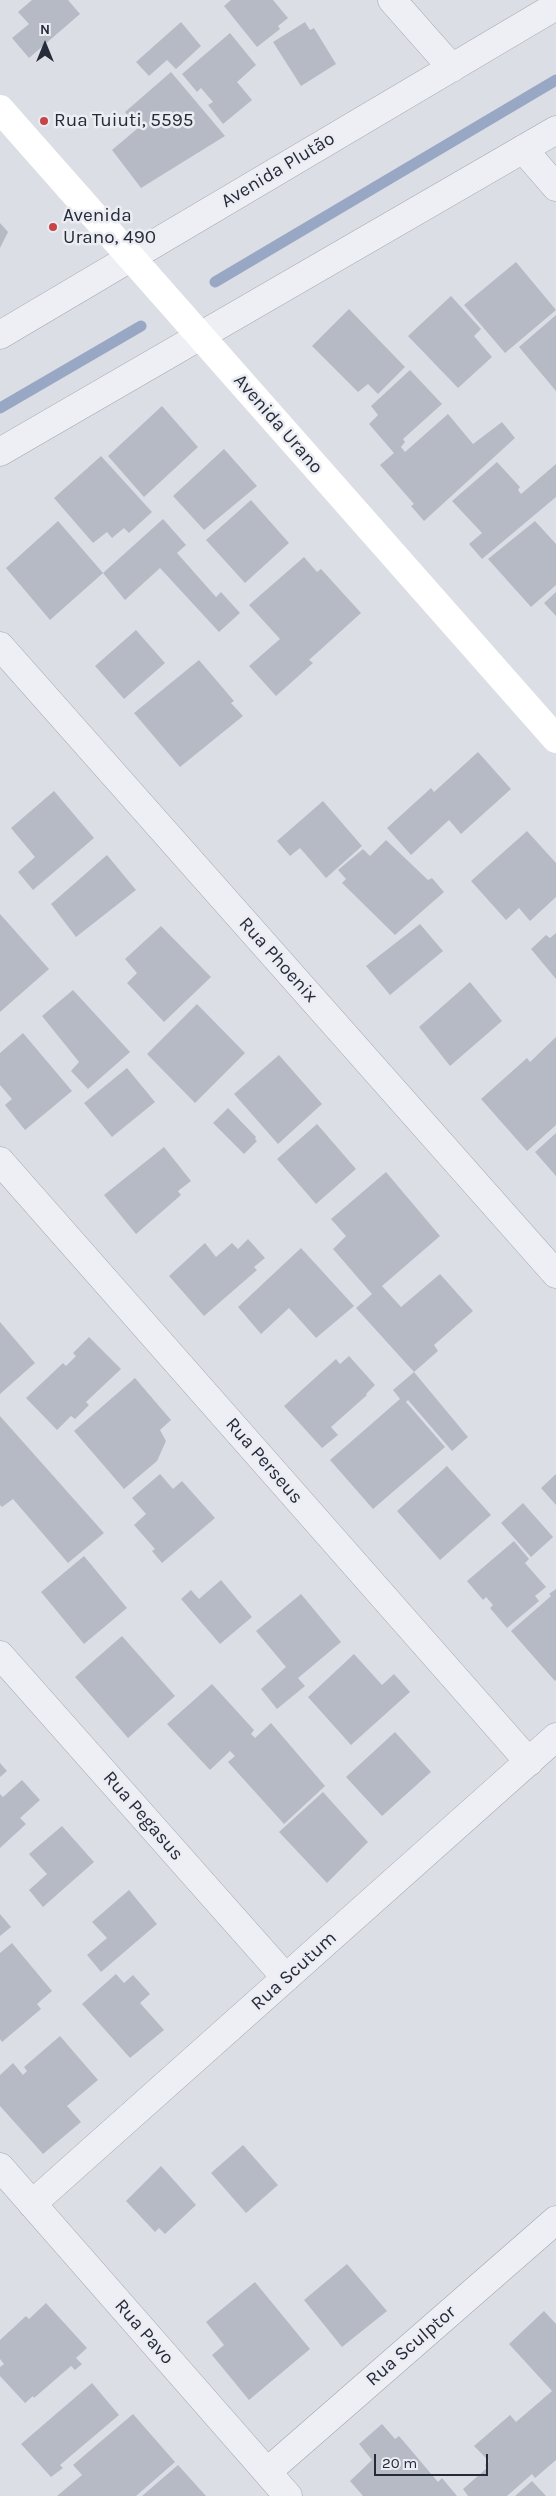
<!DOCTYPE html>
<meta charset="utf-8">
<style>
body{margin:0}
#map{position:relative;width:556px;height:2496px;overflow:hidden;background:#dcdee5;font-family:Karla,sans-serif}
canvas{display:block}
.north{position:absolute;left:20px;top:20px;width:50px;height:50px;-webkit-text-stroke:4px #ebedf3;paint-order:stroke;rotate:0deg;font-size:14px;font-weight:700;line-height:20px;text-align:center;color:#262b3a}
.north::after{content:'';display:block;margin:auto;width:18px;height:22px;background:#262b3a;clip-path:polygon(50% 0,100% 100%,50% 72%,0 100%)}
.scale{position:absolute;left:374px;top:2454px;width:114px;height:22px;box-sizing:border-box;border:2px solid #262b3a;border-top:0;padding-left:6px;font-size:15px;line-height:18px;white-space:nowrap;color:#262b3a;-webkit-text-stroke:4px #ebedf3;paint-order:stroke}
</style>
<div id="map">
<canvas width="556" height="2496"></canvas>
<div class="north">N</div>
<div class="scale">20 m</div>
</div>
<script>
const ctx = document.querySelector('canvas').getContext('2d');
ctx.lineJoin = 'round';
const shape = rows => new Path2D(rows.map(r => 'M' + r).join(''));
function strokePath(path, color, width, dash) { ctx.strokeStyle = color; ctx.lineWidth = width; ctx.lineCap = dash ? 'butt' : 'round'; ctx.setLineDash(dash || []); ctx.stroke(path); }
function paint(path, color) { ctx.fillStyle = color; ctx.fill(path, 'evenodd'); }
function write(font, color, halo, rows, align = 'center') {
  ctx.font = font + ' Karla,sans-serif'; ctx.lineWidth = 5; ctx.setLineDash([]); ctx.textBaseline = 'middle'; ctx.strokeStyle = halo; ctx.fillStyle = color; for (const [text, x, y, turn = 0] of rows) {
    ctx.save(); ctx.translate(x, y); ctx.rotate((+turn || 0) * Math.PI / 180); ctx.textAlign = isNaN(turn) ? turn : align; if (halo) ctx.strokeText(text, 0, 0); ctx.fillText(text, 0, 0); ctx.restore();
  }
}
strokePath(shape([
 [215,282,556,80],
 [0,408,141,326]
]), '#98a7c4', 11);
paint(shape([
 [32,0,68,0,80,14,29,58,12,38,29,24,18,12],
 [231,0,273,0,288,18,278,26,280,29,257,47,224,6],
 [181,22,201,46,176,69,167,60,149,76,136,62],
 [305,22,310,30,314,28,336,64,301,86,273,42],
 [230,33,256,65,237,82,252,100,223,124,208,105,213,102,201,88,197,92,182,74],
 [171,72,225,136,141,188,112,150,138,128,125,112],
 [0,223,8,232,0,248],
 [516,262,556,310,505,353,464,305],
 [451,296,481,329,474,336,492,357,458,388,408,336],
 [349,309,405,367,378,394,368,384,358,392,312,346],
 [556,315,556,391,519,347],
 [410,370,442,404,403,439,405,442,401,447,405,452,448,414,473,444,502,422,515,438,424,521,411,506,414,504,380,465,394,453,369,424,378,415,371,406],
 [162,406,198,447,144,497,108,456],
 [224,449,257,486,204,530,173,496],
 [101,456,152,512,129,533,124,528,112,538,107,532,93,543,54,498],
 [497,462,520,487,518,490,521,494,556,464,556,497,482,559,469,544,482,533,452,501],
 [251,500,289,543,245,583,206,540],
 [163,519,186,545,177,553,216,597,221,592,240,613,219,632,160,568,125,600,103,573],
 [58,521,103,573,50,620,6,568],
 [535,521,556,544,556,585,531,607,488,559],
 [304,557,317,572,321,569,361,613,309,660,313,663,276,696,249,666,280,639,249,605],
 [556,592,556,616,544,603],
 [136,630,165,663,124,699,95,666],
 [199,660,234,701,231,703,243,716,180,767,134,713],
 [478,752,511,789,461,834,449,820,411,855,387,828,431,788,434,792],
 [54,791,94,838,33,890,18,872,35,857,11,828],
 [323,801,362,846,326,878,300,848,290,856,277,841],
 [527,831,556,863,556,897,530,921,519,908,506,920,471,881],
 [386,840,428,880,432,878,444,892,395,935,342,883,346,879,338,870,363,849,370,856],
 [107,855,136,890,76,937,51,904],
 [0,914,49,969,0,1012],
 [420,924,443,951,390,995,366,966],
 [161,926,211,977,164,1022,127,983,137,973,125,959],
 [556,933,556,979,531,949,546,935,550,938],
 [470,982,502,1021,450,1066,419,1027],
 [73,990,130,1052,88,1089,71,1071,79,1062,42,1016],
 [197,1004,245,1053,195,1103,147,1054],
 [23,1033,72,1091,25,1130,5,1105,12,1099,0,1085,0,1053],
 [556,1037,556,1125,527,1151,481,1099,527,1058,530,1062],
 [279,1055,322,1104,278,1144,234,1094],
 [127,1068,155,1102,112,1137,84,1103],
 [228,1108,256,1137,255,1139,257,1141,244,1154,213,1123],
 [317,1124,356,1169,316,1204,277,1159],
 [556,1133,556,1176,535,1152],
 [164,1147,191,1181,178,1191,181,1195,136,1234,104,1195],
 [386,1172,440,1236,382,1286,401,1307,440,1274,473,1311,434,1345,438,1351,414,1372,356,1308,372,1294,333,1249,346,1236,331,1219],
 [248,1239,265,1258,254,1267,257,1270,204,1316,169,1276,205,1243,216,1257,232,1243,238,1249],
 [301,1248,354,1306,316,1338,289,1308,261,1334,238,1307],
 [0,1322,35,1363,0,1394],
 [89,1337,121,1369,86,1402,89,1405,75,1419,71,1416,57,1430,26,1398,63,1363,66,1366,76,1356,73,1353],
 [349,1356,375,1385,366,1394,367,1395,331,1427,338,1435,322,1448,284,1406,336,1359,340,1364],
 [414,1372,468,1437,452,1451,408,1400,406,1402,445,1447,373,1509,330,1460,400,1399,393,1390],
 [135,1378,171,1420,160,1430,166,1441,157,1461,124,1489,74,1431],
 [0,1416,104,1533,68,1563,13,1499,2,1507,0,1505],
 [447,1466,491,1515,440,1560,397,1511],
 [160,1474,173,1489,182,1481,215,1518,162,1563,152,1551,155,1549,134,1525,146,1514,132,1498],
 [556,1474,556,1505,541,1488],
 [523,1503,553,1537,531,1557,501,1523],
 [514,1541,529,1559,525,1563,546,1587,535,1596,539,1601,507,1628,490,1608,493,1605,486,1597,483,1600,467,1581],
 [84,1556,127,1608,84,1644,41,1592],
 [221,1580,252,1617,220,1644,181,1599,191,1590,199,1599],
 [556,1589,556,1680,555,1681,511,1631,551,1596,549,1594],
 [301,1594,341,1642,298,1678,305,1686,277,1709,261,1689,286,1667,256,1631],
 [122,1636,175,1696,128,1738,75,1677],
 [354,1654,382,1685,394,1674,410,1692,351,1745,308,1697],
 [212,1684,254,1730,251,1734,255,1738,271,1723,325,1786,284,1824,228,1762,235,1756,230,1751,210,1770,167,1724],
 [395,1732,431,1772,382,1816,346,1777],
 [0,1763,7,1771,0,1777],
 [22,1780,40,1800,20,1818,26,1824,0,1848,0,1794,3,1797],
 [323,1792,368,1842,327,1883,279,1832],
 [62,1826,94,1862,43,1907,29,1890,47,1874,29,1854],
 [129,1890,157,1924,101,1972,87,1955,107,1938,92,1922],
 [0,1914,11,1927,0,1936],
 [12,1943,52,1991,37,2004,41,2009,2,2042,0,2039,0,1953],
 [116,1974,124,1983,133,1975,150,1994,140,2003,164,2030,130,2058,82,2004],
 [60,2036,98,2080,67,2106,81,2122,43,2154,0,2106,0,2075,13,2063,23,2075,27,2071,24,2067],
 [243,2145,278,2185,246,2213,211,2173],
 [161,2166,196,2205,165,2234,159,2228,155,2232,126,2201],
 [347,2264,387,2311,342,2347,304,2300],
 [255,2282,310,2349,249,2400,212,2355,224,2345,206,2322],
 [46,2303,87,2348,76,2358,82,2364,75,2370,71,2366,34,2398,33,2396,25,2403,0,2376,0,2367,4,2364,0,2359,0,2340,26,2316,29,2319],
 [544,2311,556,2324,556,2460,535,2478,532,2474,507,2496,468,2496,463,2489,487,2468,485,2465,489,2461,474,2446,510,2415,516,2422,552,2391,509,2344],
 [92,2383,119,2415,60,2465,63,2468,51,2477,21,2444],
 [133,2414,175,2462,136,2496,57,2496,82,2475,73,2465],
 [382,2424,395,2439,399,2436,438,2482,442,2478,457,2496,363,2496,350,2481,372,2460,359,2444],
 [178,2465,206,2496,142,2496],
 [532,2481,546,2496,515,2496]
]), '#b6bac5');
const street = shape([
 [392,0,452,68],
 [523,149,556,187],
 [0,335,556,6],
 [0,452,556,130],
 [0,646,556,1274],
 [0,1161,529,1762],
 [0,1655,286,1978],
 [0,2167,288,2496],
 [32,2204,556,1737],
 [267,2472,556,2220]
]);
strokePath(street, '#a2a5ae', 29);
strokePath(street, '#eeeff4', 28);
strokePath(shape([
 [0,109,556,739]
]), '#fff', 28);
for (const [x, y, r, color] of [
 [44,121,5,"#c64547"],
 [53,227,5,"#c64547"]
]) { const dot = new Path2D(); dot.arc(x, y, r, 0, 2 * Math.PI); ctx.fillStyle = color; ctx.fill(dot); strokePath(dot, '#ebedf3', 2); }
write('19px', '#262b3a', '#ebedf3', [
 ["Rua Tuiuti, 5595",54,121],
 ["Avenida",63,216],
 ["Urano, 490",63,238]
], 'left');
write('19px', '#262b3a', '#ebedf3', [
 ["Avenida Plutão",278,170,-31],
 ["Avenida Urano",278,424,49],
 ["Rua Phoenix",278,960,48],
 ["Rua Perseus",264,1461,49],
 ["Rua Pegasus",143,1816,49],
 ["Rua Scutum",294,1971,-42],
 ["Rua Pavo",144,2332,49],
 ["Rua Sculptor",411,2346,-41]
]);
</script>
